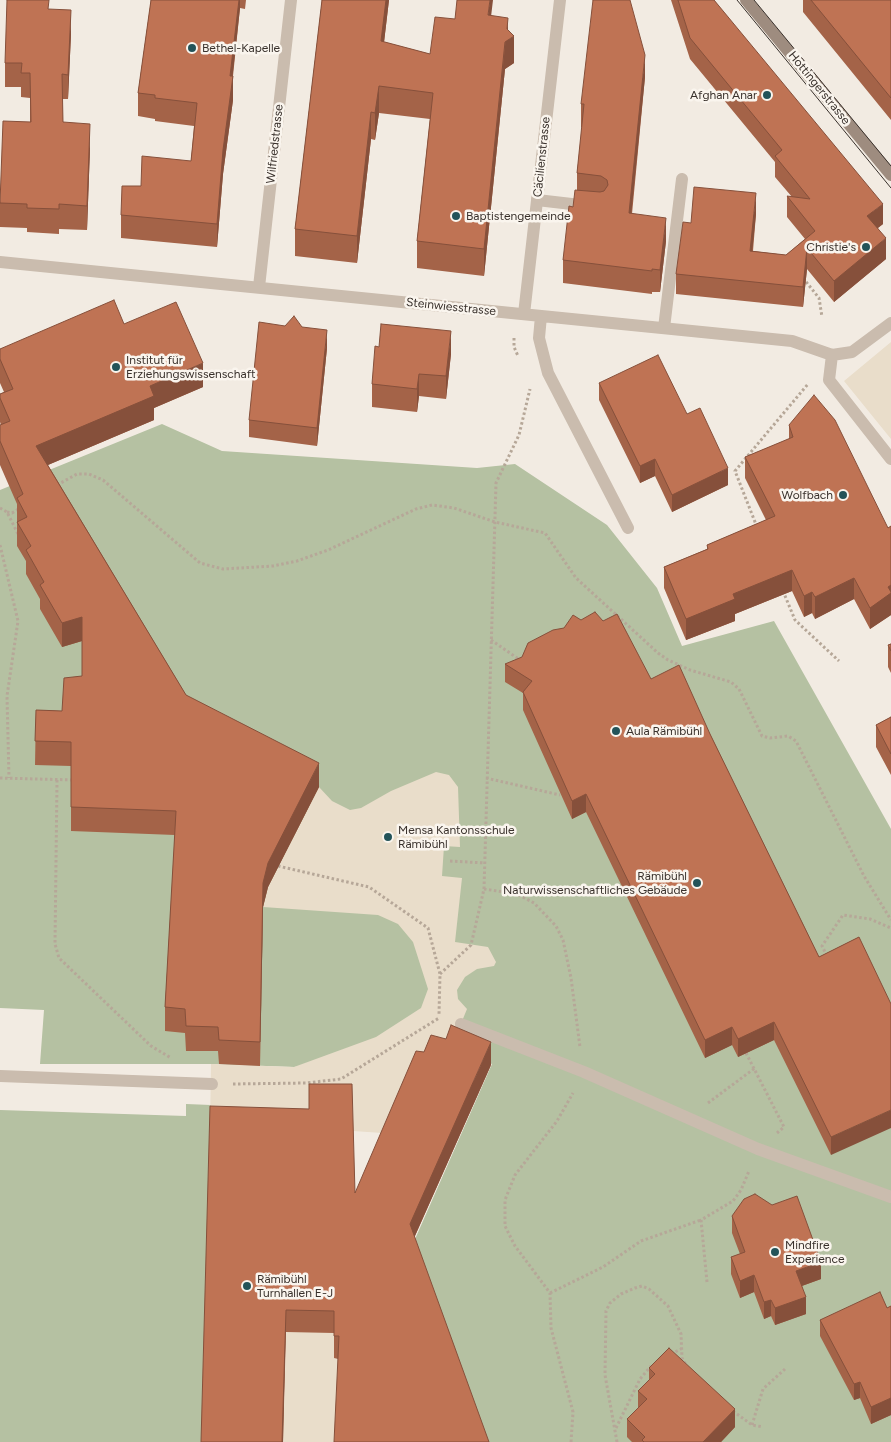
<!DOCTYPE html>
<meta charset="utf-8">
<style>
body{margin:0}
canvas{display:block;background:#f2ebe2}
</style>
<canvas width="891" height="1442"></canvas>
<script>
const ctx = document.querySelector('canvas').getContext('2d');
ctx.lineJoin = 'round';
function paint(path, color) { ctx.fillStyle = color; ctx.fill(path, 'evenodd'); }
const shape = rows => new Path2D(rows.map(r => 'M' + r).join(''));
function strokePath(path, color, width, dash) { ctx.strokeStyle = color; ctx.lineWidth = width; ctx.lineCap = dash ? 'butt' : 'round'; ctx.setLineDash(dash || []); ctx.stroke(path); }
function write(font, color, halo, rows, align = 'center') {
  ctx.font = font + ' Figtree,sans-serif'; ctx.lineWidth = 5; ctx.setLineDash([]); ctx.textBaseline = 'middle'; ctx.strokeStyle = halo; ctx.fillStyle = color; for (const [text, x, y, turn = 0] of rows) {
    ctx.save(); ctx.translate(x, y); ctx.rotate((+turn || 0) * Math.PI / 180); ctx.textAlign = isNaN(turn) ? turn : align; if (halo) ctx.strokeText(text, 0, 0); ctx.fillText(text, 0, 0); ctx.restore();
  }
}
paint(shape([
 [162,424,222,451,477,468,515,464,607,525,657,588,682,646,774,621,891,829,891,1442,482,1442,412,1246,492,1064,452,1048,294,1067,211,1064,40,1064,44,1010,0,1008,0,490],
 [186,1104,211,1105,202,1442,0,1442,0,1110,186,1116]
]), '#b5c1a2');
paint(shape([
 [891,342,891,439,844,381],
 [436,772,449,775,458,787,460,847,444,846,442,876,462,878,455,942,488,947,496,962,494,966,477,969,465,977,457,990,458,999,467,1009,451,1048,397,1134,353,1131,335,1333,334,1358,339,1359,335,1442,283,1442,292,1131,210,1128,211,1064,294,1067,376,1037,421,1008,428,989,413,942,398,924,378,915,263,907,268,887,319,787,332,801,350,810,361,808,391,791]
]), '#e9ddca');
strokePath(shape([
 [803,278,819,298,822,317],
 [514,338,514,347,518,356],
 [57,485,77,474,89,474,103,480,200,563,223,569,273,566,297,561,328,550,416,509,432,505,454,508,495,522,545,533,576,578,658,653,668,660,690,670,731,682,739,689,762,736,770,738,788,736,796,741,864,876,891,920],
 [0,508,7,512,18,534],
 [7,512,12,513,20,508],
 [757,527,735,471,808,384],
 [0,545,18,621,7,696,9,778],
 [783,591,795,620,839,661],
 [491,640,520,660],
 [0,778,74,780],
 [486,778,560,795],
 [57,780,55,944,59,958,151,1046,171,1058],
 [450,861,485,863],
 [278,866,369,887,428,928,440,974,439,1014],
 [484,889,517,894,534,903,556,926,563,940,571,978,580,1047],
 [827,956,822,946,843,915,870,919,891,928],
 [440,974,471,945,484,889,496,483,519,435,530,389],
 [746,1053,784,1127,777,1133],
 [233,1084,306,1083,341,1079,439,1018],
 [708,1103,755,1068],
 [707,1282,701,1220,733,1201,741,1190,749,1171],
 [550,1293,603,1267,641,1241,701,1220],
 [671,1354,681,1349],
 [733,1411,752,1425,763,1427],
 [752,1425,763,1389,785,1369],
 [616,1428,640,1379,651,1366],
 [571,1442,573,1412,551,1328,550,1293,515,1246,505,1226,505,1200,515,1175,557,1121,573,1093],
 [617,1442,605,1375,606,1311,610,1303,621,1294,635,1288,642,1286,649,1289,668,1306,681,1334,682,1358,686,1365]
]), '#b6a798', 3, [2.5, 2.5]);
strokePath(shape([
 [537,200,589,206],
 [664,328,682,179],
 [461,1024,584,1072,758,1149,891,1197],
 [0,1076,212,1084]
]), '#cabcae', 12);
strokePath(shape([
 [0,262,792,341,832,355,852,352,891,323],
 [259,287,291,0],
 [524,314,560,0],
 [541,316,539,338,548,373,628,528],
 [832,355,829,380,891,459]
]), '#cabcae', 12);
strokePath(shape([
 [746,0,891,175]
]), '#9e8c7f', 12);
strokePath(shape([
 [737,0,891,188],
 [754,0,891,166]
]), '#39312c', 1);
paint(shape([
 [151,0,246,0,245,9,240,8,233,76,233,100,223,174,217,247,121,238,121,215,141,186,191,161,194,126,155,121,155,119,138,116,138,93],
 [322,0,389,0,384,42,430,54,455,19,491,16,508,30,514,63,505,69,484,276,417,268,417,241,430,119,379,113,375,140,371,139,357,263,295,256,295,229],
 [671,0,714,0,883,224,878,228,886,259,834,302,807,269,803,307,676,294,676,274,691,223,756,214,753,251,786,255,805,239,787,217,787,196,792,197,775,177,775,162,690,59],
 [803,0,891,0,891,120,803,12],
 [49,9,71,34,68,99,62,99,63,122,90,148,87,230,59,229,59,234,27,232,27,228,0,227,0,203,30,122,30,98,21,97,21,87,5,87,5,63],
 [645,77,632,214,666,241,660,292,652,292,652,294,563,283,563,260,577,190,577,173,582,127,581,127,581,104],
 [124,324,203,387,154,408,154,420,48,465,186,695,319,787,268,887,263,907,260,1066,219,1064,218,1051,186,1051,185,1033,165,1031,165,1007,175,835,71,831,71,766,35,765,36,710,62,711,82,676,82,641,62,647,40,609,40,599,26,574,26,561,17,546,17,504,0,465,0,425,1,425,0,422,0,394,4,392,0,383,0,349],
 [379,347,451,354,446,399,419,396,417,412,372,407,372,384],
 [327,348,317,446,249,437,249,420],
 [599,383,687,414,728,485,672,512,655,476,640,483,599,400],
 [789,425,888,528,891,526,891,615,870,629,854,599,815,619,812,613,804,617,792,591,735,614,735,621,686,640,664,588,664,567,707,549,707,545,766,520,745,478,745,457,789,439],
 [891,644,891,673,888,667,888,645],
 [505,664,651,679,710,734,819,957,859,937,831,1155,774,1040,738,1057,732,1045,705,1058,586,812,572,819,523,710,523,693,505,682],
 [891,717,891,775,876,747,876,725],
 [491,1065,415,1236,338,1359,334,1358,334,1333,286,1332,283,1442,201,1442,355,1193],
 [732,1216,821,1279,802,1286,806,1314,775,1325,771,1316,764,1319,754,1292,740,1298,731,1274,731,1257,740,1254,732,1233],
 [891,1306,891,1415,871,1424,860,1398,854,1400,820,1336,820,1320,887,1308],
 [649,1368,735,1427,721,1442,632,1442,627,1437,627,1419,638,1408,638,1391,649,1380]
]), '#a46348');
paint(shape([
 [239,0,240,0,240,8,230,99,230,76],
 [386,0,389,0,381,68,381,41],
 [490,0,493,0,488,42,488,15],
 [71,10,71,34,68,99,68,75],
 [508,18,508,40,514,36,514,63,505,69,484,276,484,249],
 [645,55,645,77,629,236,629,213],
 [233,76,233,100,223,174,217,247,217,224,223,150],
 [379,86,379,113,375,140,375,113],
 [371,112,371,139,357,263,357,236],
 [90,124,90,148,87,230,87,206],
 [756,193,756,214,750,272,750,251],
 [883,204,883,224,867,236,867,216],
 [666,218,666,241,660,292,660,270],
 [886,238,886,259,834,302,834,281],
 [807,248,807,269,803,307,803,287],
 [327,330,327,348,317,446,317,428],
 [451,331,451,354,446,399,446,376],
 [203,363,203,387,154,408,154,420,36,470,36,446,150,386],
 [419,374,419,396,417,412,417,389],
 [655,459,655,476,640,483,640,466],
 [728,468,728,485,672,512,672,495],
 [792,570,792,591,735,614,735,621,686,640,686,619,733,594],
 [854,578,854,599,815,619,815,597],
 [891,585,891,615,870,629,870,608,888,587],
 [812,592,812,613,804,617,804,596],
 [82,617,82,641,62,647,62,623],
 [319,763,319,787,268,887,263,907,260,1066,263,883,268,863],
 [586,794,586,812,572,819,572,801],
 [774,1022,774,1040,738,1057,738,1039],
 [732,1027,732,1045,705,1058,705,1040],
 [491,1042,491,1065,410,1247,410,1224],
 [891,1110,891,1128,831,1155,831,1137],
 [821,1262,821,1279,796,1288,796,1271],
 [754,1275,754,1292,740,1298,740,1281],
 [806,1297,806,1314,775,1325,775,1308],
 [771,1300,771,1316,764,1319,764,1302],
 [286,1310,283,1442,282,1442],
 [860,1382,860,1398,854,1400,854,1384],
 [891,1398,891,1415,871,1424,871,1407],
 [735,1409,735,1427,721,1442,703,1442]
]), '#86503b');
const building = shape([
 [7,0,49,0,48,9,71,10,68,75,62,74,63,122,90,124,87,206,59,204,59,209,27,208,27,204,0,203,3,121,31,122,30,73,21,73,22,63,5,63,7,0],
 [151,0,239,0,230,76,233,76,223,150,217,224,121,215,122,186,141,186,142,156,191,161,197,103,155,98,155,95,138,93,151,0],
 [322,0,386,0,381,41,430,54,435,17,455,19,457,0,490,0,488,15,508,18,507,29,514,36,505,42,484,249,417,241,433,93,379,86,375,113,371,112,357,236,295,229,322,0],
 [593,0,630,0,645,55,629,213,666,218,660,270,652,269,652,271,563,260,569,206,573,207,575,190,600,192,604,191,608,185,607,180,601,176,577,173,584,104,581,104,593,0],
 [678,0,714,0,883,204,867,216,886,238,834,281,807,248,803,287,676,274,683,222,691,223,694,187,756,193,750,251,786,255,815,231,787,196,810,199,775,156,782,150,690,38,678,0],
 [811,0,891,0,891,98,811,0],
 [114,300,124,324,176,302,203,363,150,386,154,396,36,446,186,695,319,763,268,863,263,883,260,1042,219,1040,218,1027,186,1026,185,1009,165,1007,176,811,71,807,71,742,35,741,36,710,62,711,64,678,82,676,82,617,62,623,40,585,44,582,26,550,31,546,17,522,27,517,17,498,23,494,0,441,0,425,10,421,0,398,0,394,13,389,0,359,0,349,114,300],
 [294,316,302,327,327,330,317,428,249,420,259,322,285,326,294,316],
 [381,324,451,331,446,376,419,374,417,389,372,384,375,346,379,347,381,324],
 [658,355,687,414,700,408,728,468,672,495,655,459,640,466,599,383,658,355],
 [814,395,835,420,888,528,891,526,891,585,888,587,891,592,891,593,870,608,854,578,815,597,812,592,804,596,792,570,733,594,735,599,686,619,664,567,708,549,707,545,775,516,745,457,793,437,789,425,814,395],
 [595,612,603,621,617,614,651,679,679,665,710,734,819,957,859,937,891,1004,891,1110,831,1137,774,1022,738,1039,732,1027,705,1040,586,794,572,801,523,692,532,681,505,664,522,657,528,643,553,630,564,628,573,615,581,620,595,612],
 [891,644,891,651,888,645,891,644],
 [891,717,891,754,876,725,891,717],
 [451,1025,491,1042,410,1224,489,1442,334,1442,339,1336,334,1336,334,1311,286,1310,282,1442,201,1442,210,1106,309,1109,309,1084,352,1084,355,1193,416,1051,424,1052,431,1035,446,1039,451,1025],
 [755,1194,772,1205,797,1196,821,1262,796,1271,806,1297,775,1308,771,1300,764,1302,754,1275,740,1281,731,1257,745,1252,732,1216,744,1199,755,1194],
 [880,1292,887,1308,891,1306,891,1398,871,1407,860,1382,854,1384,820,1320,880,1292],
 [669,1348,735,1409,703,1442,644,1442,642,1440,645,1437,627,1419,647,1399,638,1391,655,1374,649,1368,669,1348]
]);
paint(building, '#bf7354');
strokePath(building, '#86503b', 1);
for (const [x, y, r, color] of [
 [192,48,5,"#235359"],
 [767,95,5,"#235359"],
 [456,216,5,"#235359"],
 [866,247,5,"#235359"],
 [116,367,5,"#235359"],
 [843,495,5,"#235359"],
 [616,731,5,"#235359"],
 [388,837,5,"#235359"],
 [697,883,5,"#235359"],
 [775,1252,5,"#235359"],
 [247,1286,5,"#235359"]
]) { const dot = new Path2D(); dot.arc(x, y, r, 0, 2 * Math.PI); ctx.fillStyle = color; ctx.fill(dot); strokePath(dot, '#faf5ee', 2); }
write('12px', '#39312c', '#faf5ee', [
 ["Bethel-Kapelle",202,48],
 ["Afghan Anar",757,95,"right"],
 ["Baptistengemeinde",466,216],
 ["Christie's",856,247,"right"],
 ["Institut für",126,360],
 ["Erziehungswissenschaft",126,374],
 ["Wolfbach",833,495,"right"],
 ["Aula Rämibühl",626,731],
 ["Mensa Kantonsschule",398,830],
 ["Rämibühl",398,844],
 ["Rämibühl",687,876,"right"],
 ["Naturwissenschaftliches Gebäude",687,890,"right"],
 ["Mindfire",785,1245],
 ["Experience",785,1259],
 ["Rämibühl",257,1279],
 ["Turnhallen E-J",257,1293]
], 'left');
write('12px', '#39312c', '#faf5ee', [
 ["Hottingerstrasse",819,88,51],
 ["Wilfriedstrasse",275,144,-84],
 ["Cäcilienstrasse",542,157,-84],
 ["Steinwiesstrasse",451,307,6]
]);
</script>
